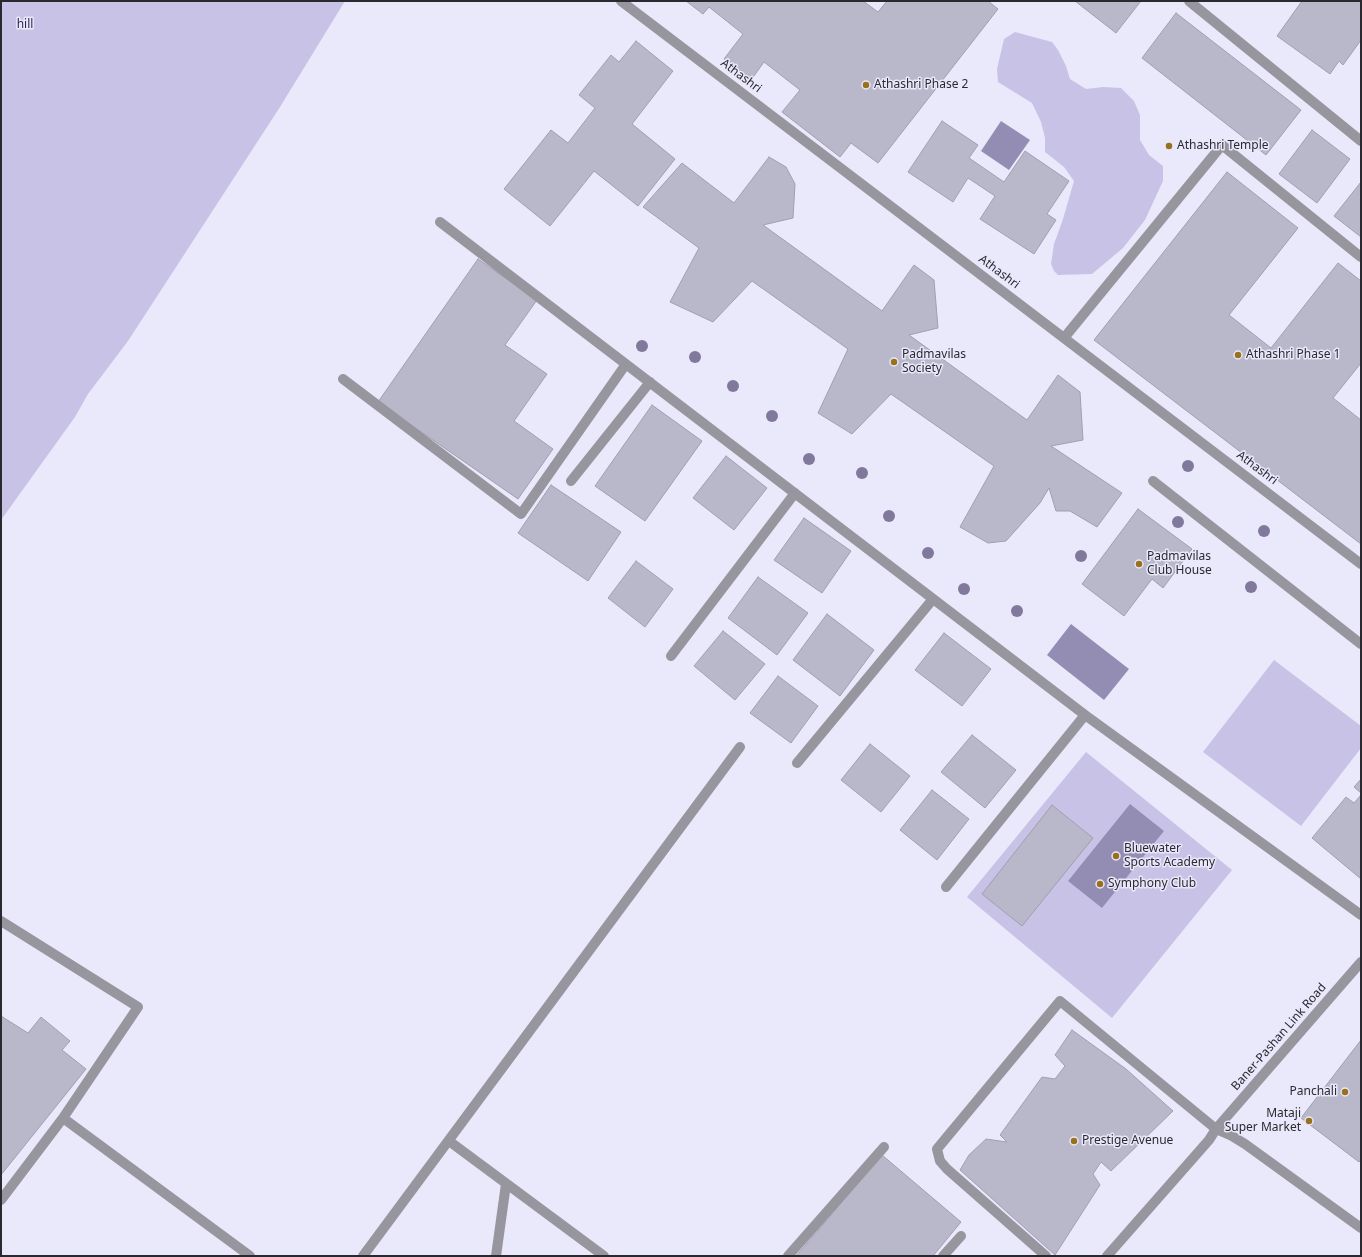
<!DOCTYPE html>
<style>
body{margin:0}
#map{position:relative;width:1362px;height:1257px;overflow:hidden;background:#eae8fb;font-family:"Noto Sans",sans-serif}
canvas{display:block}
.frame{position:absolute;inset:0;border:2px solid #2a2930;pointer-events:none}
</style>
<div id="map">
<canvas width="1362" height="1257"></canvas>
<div class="frame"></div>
</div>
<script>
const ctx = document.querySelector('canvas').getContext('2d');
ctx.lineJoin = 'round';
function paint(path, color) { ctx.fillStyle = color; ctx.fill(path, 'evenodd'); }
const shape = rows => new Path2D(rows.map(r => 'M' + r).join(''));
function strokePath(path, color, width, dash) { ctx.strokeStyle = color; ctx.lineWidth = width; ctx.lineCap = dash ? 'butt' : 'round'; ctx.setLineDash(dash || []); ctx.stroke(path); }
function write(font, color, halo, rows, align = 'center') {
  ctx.font = font + ' "Noto Sans",sans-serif'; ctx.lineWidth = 3; ctx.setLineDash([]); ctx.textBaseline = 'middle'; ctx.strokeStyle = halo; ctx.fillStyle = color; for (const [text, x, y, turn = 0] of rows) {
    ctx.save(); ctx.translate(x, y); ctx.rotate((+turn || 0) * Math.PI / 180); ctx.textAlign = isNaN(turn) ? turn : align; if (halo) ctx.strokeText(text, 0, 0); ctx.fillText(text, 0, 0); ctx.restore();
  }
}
paint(shape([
 [1,1,345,1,280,107,128,341,88,394,75,417,1,520],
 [1015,32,1052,42,1058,50,1066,66,1070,79,1086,89,1103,87,1121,88,1134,101,1140,115,1140,140,1149,155,1163,166,1163,181,1145,220,1123,248,1092,274,1058,275,1054,271,1051,264,1054,244,1063,219,1074,181,1064,167,1045,152,1045,138,1041,122,1032,103,998,82,997,69,1004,39],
 [1274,660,1361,726,1361,748,1301,826,1203,752],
 [1086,752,1232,870,1112,1018,967,897]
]), '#c8c3e6');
paint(shape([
 [1001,121,1030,140,1009,170,981,151],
 [1071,624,1129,669,1104,700,1047,655],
 [1130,804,1164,831,1102,908,1068,881]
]), '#938db3');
const building = shape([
 [686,1,863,1,878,12,887,1,988,1,998,9,878,163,851,143,840,157,782,112,800,90,764,62,751,80,724,59,743,34,709,7,703,14,686,1],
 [1075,1,1141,1,1116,33,1075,1],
 [1302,1,1361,1,1361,40,1343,65,1339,61,1330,74,1277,36,1302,1],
 [1176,13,1301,110,1266,155,1142,58,1176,13],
 [636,41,673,71,632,124,675,159,638,206,594,171,550,226,504,189,551,130,568,143,595,108,579,95,611,55,619,62,636,41],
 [942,121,978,145,969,158,1004,182,1025,151,1069,181,1047,214,1056,220,1034,254,980,219,995,196,968,178,953,202,908,172,942,121],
 [1312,130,1350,159,1317,203,1279,174,1312,130],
 [769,157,786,167,795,184,793,218,763,225,882,311,914,265,934,280,938,328,909,335,1027,420,1058,375,1080,392,1083,440,1051,446,1122,493,1097,527,1070,511,1056,511,1049,488,1040,503,1006,541,988,543,960,527,994,466,891,394,852,434,818,413,848,349,752,281,713,322,670,302,699,248,643,207,682,163,734,203,769,157],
 [1227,172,1298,228,1229,315,1271,348,1338,263,1361,281,1361,363,1333,398,1361,420,1361,544,1094,340,1227,172],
 [1361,182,1361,237,1334,216,1361,182],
 [478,259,537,300,505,345,547,374,514,421,553,449,518,499,378,402,478,259],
 [652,405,702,441,645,521,595,486,652,405],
 [726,456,767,488,734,530,693,498,726,456],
 [551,485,621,532,588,581,518,533,551,485],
 [1138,509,1192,549,1163,588,1152,579,1124,616,1082,584,1138,509],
 [804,518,851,551,822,593,774,560,804,518],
 [636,561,673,589,645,627,608,598,636,561],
 [758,577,808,613,777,655,728,618,758,577],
 [827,614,874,650,840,696,793,660,827,614],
 [723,631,765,664,735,700,694,666,723,631],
 [944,633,991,669,962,706,915,670,944,633],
 [778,676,818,706,791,743,750,713,778,676],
 [972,735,1016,770,985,808,941,772,972,735],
 [870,744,910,776,881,812,841,780,870,744],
 [1361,779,1361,793,1354,787,1361,779],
 [932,790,969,819,937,860,900,830,932,790],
 [1361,795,1361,879,1312,838,1346,797,1354,803,1361,795],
 [1052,805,1093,838,1022,926,982,894,1052,805],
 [1,1016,28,1033,41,1017,70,1041,62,1050,86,1069,1,1175,1,1016],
 [1072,1030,1126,1069,1173,1111,1111,1171,1101,1162,1093,1174,1100,1185,1055,1255,960,1170,969,1155,986,1139,1007,1142,1000,1135,1042,1077,1055,1079,1065,1066,1055,1055,1072,1030],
 [1361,1040,1361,1159,1359,1162,1301,1118,1361,1040],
 [882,1155,961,1222,933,1256,796,1256,882,1155]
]);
paint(building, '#b9b7ca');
strokePath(building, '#a09eb0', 1);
strokePath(shape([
 [621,1,1361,564],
 [1189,1,1361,141],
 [440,222,1085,715,1361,915],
 [1064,338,1222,145,1361,257],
 [343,379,521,514,626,364],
 [571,481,650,382],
 [1153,481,1361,644],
 [671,656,795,493],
 [797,763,933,599],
 [946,887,1085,715],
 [1,921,138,1007,63,1118,1,1200],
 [63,1118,250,1256],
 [449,1141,604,1256],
 [363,1256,740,747],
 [496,1256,506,1184],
 [788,1256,884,1147],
 [943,1256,961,1236],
 [1046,1256,947,1169,940,1161,937,1149,1060,1001,1216,1129,1232,1136,1245,1144,1361,1228],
 [1107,1256,1209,1140,1216,1129,1361,962]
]), '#97969e', 10);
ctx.fillStyle = '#81799c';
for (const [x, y] of [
 [642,346],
 [695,357],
 [733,386],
 [772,416],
 [809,459],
 [1188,466],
 [862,473],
 [889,516],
 [1178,522],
 [1264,531],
 [928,553],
 [1081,556],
 [1251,587],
 [964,589],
 [1017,611]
]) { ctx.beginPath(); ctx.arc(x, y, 6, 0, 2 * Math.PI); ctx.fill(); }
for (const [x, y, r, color] of [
 [866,85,4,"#98711c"],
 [1169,146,4,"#98711c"],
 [1238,355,4,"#98711c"],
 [894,362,4,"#98711c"],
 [1139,564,4,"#98711c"],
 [1116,856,4,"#98711c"],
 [1100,884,4,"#98711c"],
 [1345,1092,4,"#98711c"],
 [1309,1121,4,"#98711c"],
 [1074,1141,4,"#98711c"]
]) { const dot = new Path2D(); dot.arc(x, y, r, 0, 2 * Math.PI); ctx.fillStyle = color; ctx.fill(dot); strokePath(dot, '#eae8fb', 1.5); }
write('12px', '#2b1e4f', '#eae8fb', [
 ["hill",25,25]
]);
write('12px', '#2a2930', '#eae8fb', [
 ["Athashri",741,76,37],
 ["Athashri",999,272,37],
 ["Athashri",1257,468,37],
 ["Baner-Pashan Link Road",1279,1037,-49]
]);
write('12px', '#2a2930', '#eae8fb', [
 ["Athashri Phase 2",874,85],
 ["Athashri Temple",1177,146],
 ["Padmavilas",902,355],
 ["Society",902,369],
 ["Athashri Phase 1",1246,355],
 ["Padmavilas",1147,557],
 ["Club House",1147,571],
 ["Bluewater",1124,849],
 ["Sports Academy",1124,863],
 ["Symphony Club",1108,884],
 ["Panchali",1337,1092,"right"],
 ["Mataji",1301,1114,"right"],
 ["Super Market",1301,1128,"right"],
 ["Prestige Avenue",1082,1141]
], 'left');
</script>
